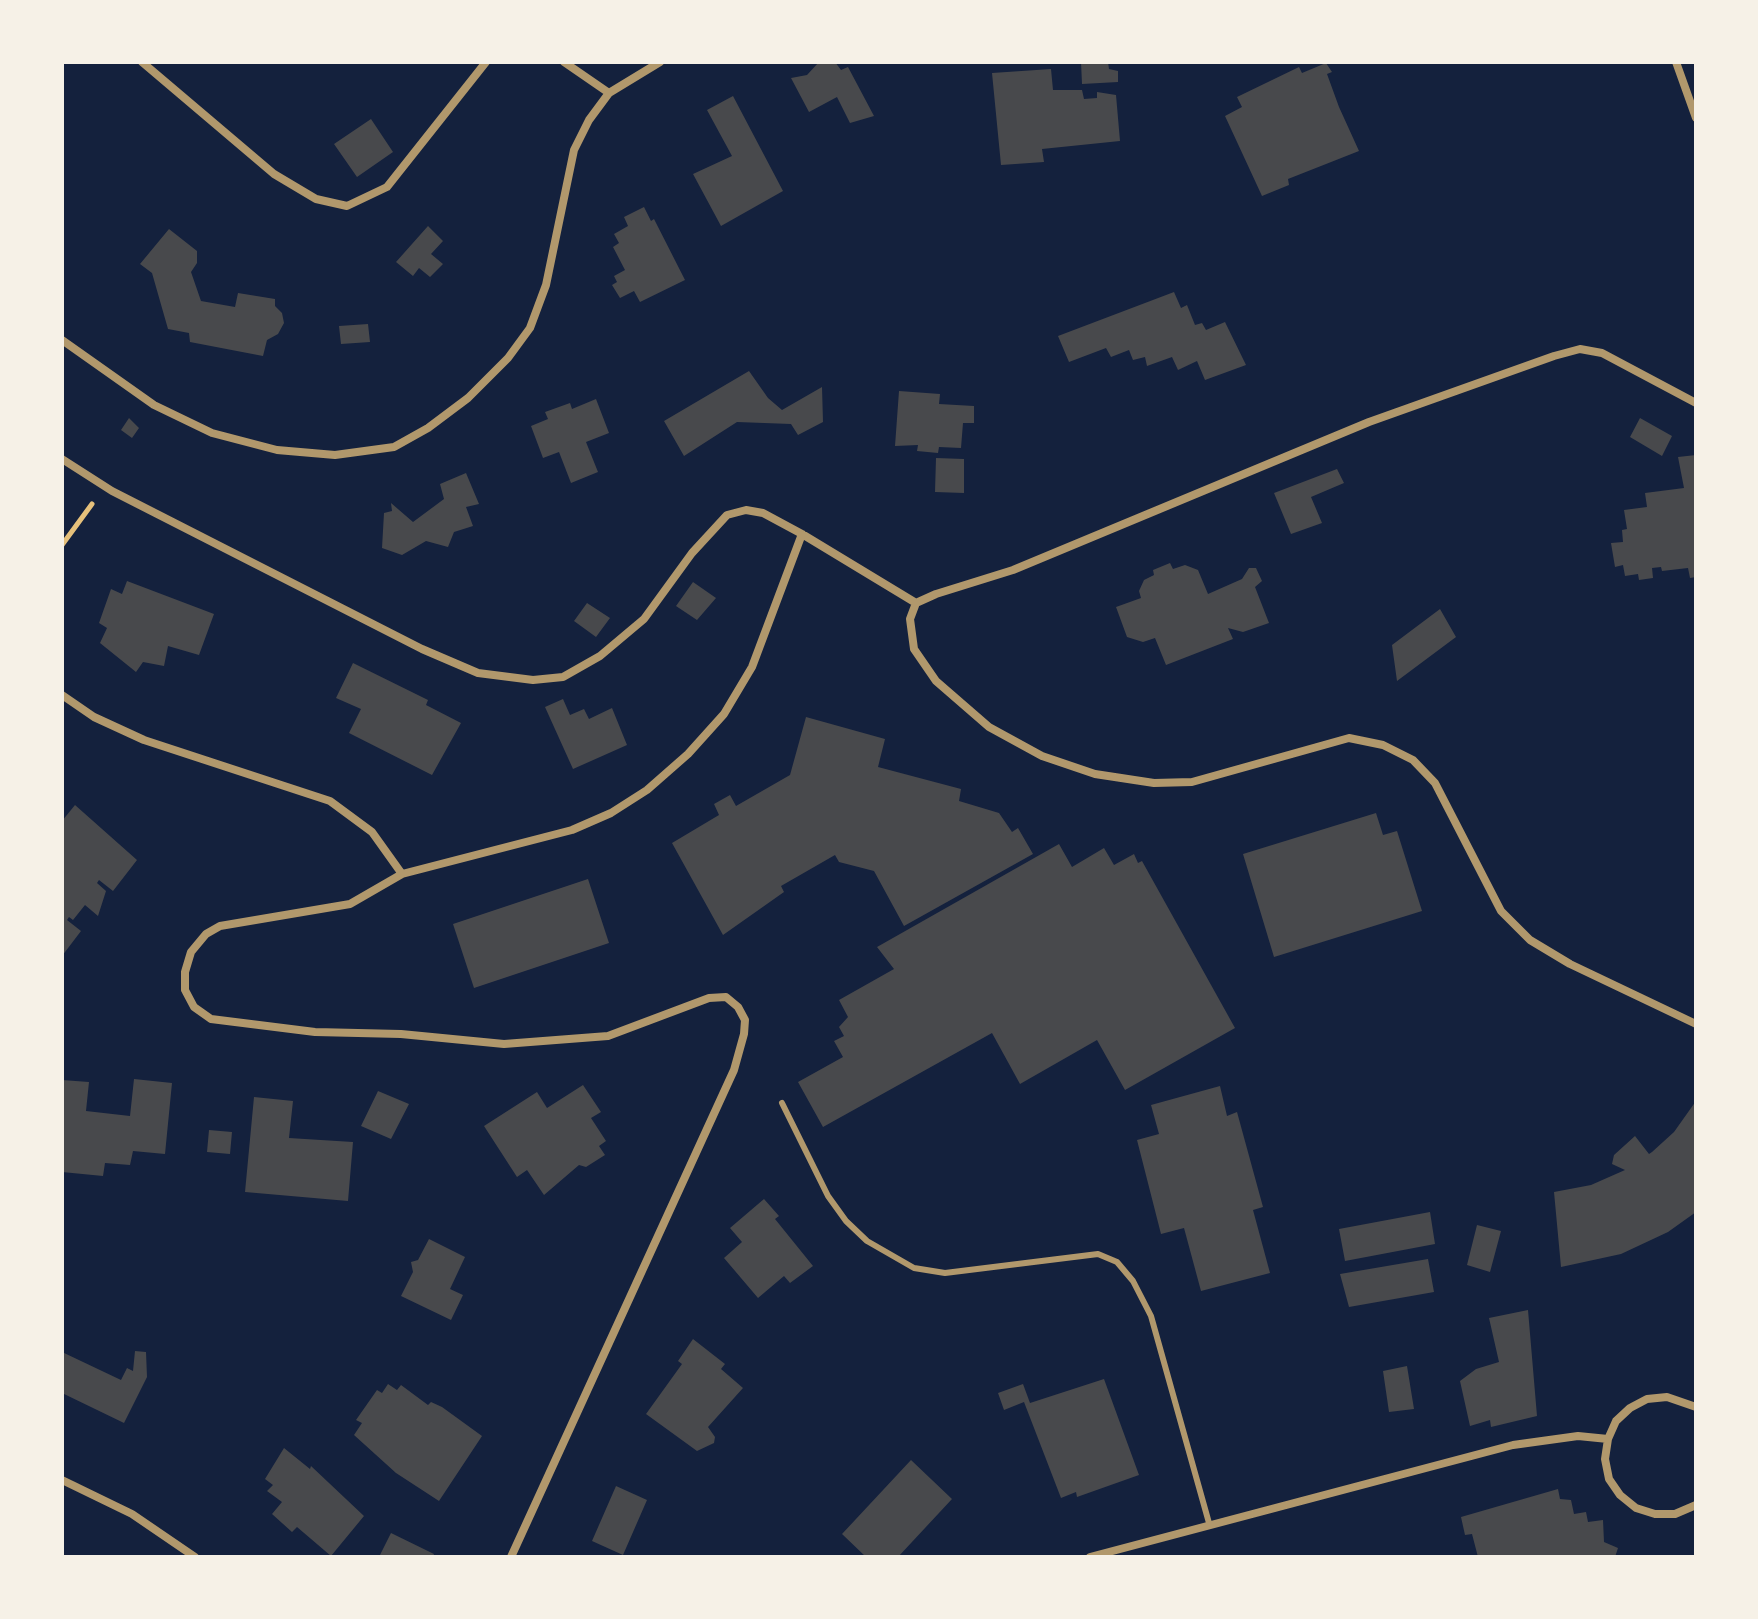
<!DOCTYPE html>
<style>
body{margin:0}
#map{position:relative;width:1758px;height:1619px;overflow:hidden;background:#14213d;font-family:"Golos Text",sans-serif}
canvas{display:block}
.frame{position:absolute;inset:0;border:64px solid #f6f1e7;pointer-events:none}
</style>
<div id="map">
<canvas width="1758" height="1619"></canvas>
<div class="frame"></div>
</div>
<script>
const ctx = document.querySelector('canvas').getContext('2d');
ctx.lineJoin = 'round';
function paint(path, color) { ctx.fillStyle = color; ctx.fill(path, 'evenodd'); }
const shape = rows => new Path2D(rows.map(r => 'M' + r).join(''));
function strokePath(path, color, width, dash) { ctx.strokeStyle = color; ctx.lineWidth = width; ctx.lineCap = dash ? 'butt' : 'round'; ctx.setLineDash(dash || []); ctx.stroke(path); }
paint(shape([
 [819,62,835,62,841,70,848,67,874,116,850,123,837,97,809,112,791,78,807,75],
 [1081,62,1108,62,1109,69,1118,71,1118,82,1082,84],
 [1326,63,1332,72,1327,74,1339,107,1359,151,1288,179,1289,185,1262,196,1225,116,1242,107,1237,97,1299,67,1302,73],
 [1051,69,1053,90,1082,90,1084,99,1097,98,1097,92,1116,95,1120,141,1042,149,1044,162,1001,165,992,73],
 [733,96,783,191,721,226,693,174,732,156,707,110],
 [371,119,393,152,357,177,334,144],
 [644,207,651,221,654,219,685,280,640,302,634,291,620,298,612,285,617,282,614,276,625,270,613,247,619,243,614,234,628,226,624,217],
 [428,226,443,241,431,254,443,264,430,277,419,268,413,276,396,262],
 [169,229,197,251,197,263,191,272,201,301,235,307,238,293,275,299,275,306,282,313,284,323,278,334,267,340,263,356,190,342,189,333,168,329,152,273,140,264],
 [1174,292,1181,308,1187,305,1195,325,1202,323,1206,330,1225,322,1246,365,1205,380,1197,361,1178,370,1172,357,1147,366,1145,357,1133,360,1129,350,1111,357,1106,348,1069,362,1058,336],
 [368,324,370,342,341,344,339,326],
 [749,371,768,398,782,410,822,387,823,422,798,435,791,424,737,422,684,456,664,421],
 [899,391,940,394,939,404,974,406,974,423,963,423,961,448,939,447,938,453,917,451,918,445,895,446],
 [596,399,609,433,586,442,598,472,571,483,559,452,543,458,531,426,548,419,545,412,570,403,572,409],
 [129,418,139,428,132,438,121,430],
 [1640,418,1672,436,1662,456,1630,437],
 [1696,455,1696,577,1690,578,1688,568,1662,571,1661,567,1652,568,1653,578,1639,580,1638,574,1625,576,1623,565,1615,567,1611,543,1623,542,1622,530,1627,529,1624,510,1647,507,1645,493,1684,488,1678,457],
 [936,458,964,459,964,493,935,492],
 [1337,469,1344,483,1311,497,1322,523,1291,534,1274,493],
 [466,473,479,504,466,507,473,526,454,532,448,547,426,541,402,555,382,548,384,513,392,511,391,503,413,522,444,499,440,484],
 [1170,563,1173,569,1185,565,1198,570,1208,594,1242,579,1249,568,1256,568,1262,581,1255,587,1269,623,1243,632,1228,628,1233,639,1166,665,1155,638,1143,642,1127,637,1116,607,1141,598,1139,591,1144,580,1154,575,1153,570],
 [127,581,214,614,199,655,168,646,164,666,143,662,136,672,100,643,107,628,99,623,111,589,122,594],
 [693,582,716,598,697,620,676,606],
 [587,603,610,618,596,637,574,621],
 [1440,609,1456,637,1397,681,1392,645],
 [353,663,428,700,426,705,461,723,432,775,349,733,361,709,336,698],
 [563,699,570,715,584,709,589,719,612,708,627,745,573,769,545,707],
 [806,717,885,739,878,767,961,789,959,801,999,813,1012,832,1018,828,1033,854,904,926,874,871,839,862,835,855,781,886,784,892,723,935,672,843,719,815,714,804,730,795,736,806,790,775],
 [75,805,137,860,113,891,99,880,97,883,106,891,98,916,85,905,73,920,69,917,67,920,81,931,62,956,62,821],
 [1376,813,1383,835,1397,831,1422,911,1274,957,1243,854],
 [1059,844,1072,867,1104,848,1114,865,1134,854,1138,863,1142,861,1235,1028,1125,1090,1097,1040,1020,1084,992,1033,823,1127,798,1082,843,1057,834,1041,844,1036,839,1027,848,1017,839,1000,894,969,877,947],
 [588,879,609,943,474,988,453,924],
 [134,1079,172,1083,165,1154,133,1151,130,1165,105,1163,103,1176,62,1172,62,1080,89,1082,86,1111,130,1116],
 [583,1085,601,1112,591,1118,606,1141,599,1146,605,1155,586,1167,579,1165,544,1195,527,1170,517,1177,484,1126,537,1092,547,1108],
 [1220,1086,1227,1116,1237,1112,1263,1207,1253,1210,1270,1273,1201,1291,1184,1228,1161,1234,1137,1140,1159,1134,1151,1105],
 [378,1091,409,1104,391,1139,361,1126],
 [254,1097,293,1101,289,1138,353,1142,348,1201,245,1192],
 [1696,1101,1696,1212,1668,1232,1621,1254,1561,1267,1554,1192,1591,1185,1625,1170,1612,1164,1614,1155,1635,1136,1649,1154,1652,1152,1674,1132],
 [209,1130,232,1132,230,1154,207,1152],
 [764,1199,779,1216,775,1219,813,1266,790,1283,784,1276,758,1298,724,1258,742,1242,730,1228],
 [1430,1212,1435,1244,1345,1261,1339,1229],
 [1477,1225,1501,1231,1490,1272,1467,1265],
 [429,1239,465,1257,450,1289,463,1295,451,1320,401,1296,413,1272,411,1262,418,1260],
 [1428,1259,1434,1292,1349,1307,1340,1274],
 [1528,1310,1537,1416,1491,1427,1490,1420,1470,1426,1460,1381,1476,1369,1499,1362,1489,1318],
 [693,1339,725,1364,721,1369,743,1388,708,1427,715,1437,714,1443,697,1451,646,1414,682,1364,678,1361],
 [135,1351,146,1352,147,1377,124,1423,62,1393,62,1352,121,1380,127,1368,133,1371],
 [1407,1366,1414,1409,1389,1412,1383,1371],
 [1104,1379,1139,1475,1077,1497,1076,1492,1061,1498,1024,1402,1004,1410,998,1393,1023,1384,1030,1403],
 [388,1384,397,1390,401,1385,428,1405,431,1402,442,1407,482,1436,439,1501,396,1473,354,1435,362,1423,356,1420,377,1390,382,1393],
 [284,1448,310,1469,311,1466,364,1516,331,1556,297,1527,292,1532,272,1514,282,1502,267,1491,273,1485,265,1479],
 [911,1460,952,1499,898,1557,866,1557,842,1534],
 [616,1486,647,1500,623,1555,592,1541],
 [1558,1489,1560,1499,1571,1500,1574,1514,1586,1512,1588,1522,1603,1520,1604,1542,1618,1548,1615,1557,1478,1557,1472,1534,1465,1535,1461,1517],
 [391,1533,434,1554,433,1557,379,1557]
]), '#48494c');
strokePath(shape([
 [62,545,92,504]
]), '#e5c07b', 5);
strokePath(shape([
 [782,1103,828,1196,846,1221,867,1241,914,1268,945,1273,1098,1254,1117,1262,1133,1281,1151,1316,1209,1523]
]), '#b1986c', 6);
strokePath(shape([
 [142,62,274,174,316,199,347,206,387,187,486,62],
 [564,62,609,93],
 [1676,62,1696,118],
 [62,340,154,405,212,433,277,450,335,455,394,447,428,428,468,398,508,358,530,328,546,285,574,150,589,120,609,93,660,62],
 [1696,403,1602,353,1580,349,1554,356,1369,422,1013,570,936,594,916,603,910,619,914,649,936,681,989,727,1042,756,1095,774,1154,783,1192,782,1349,738,1383,745,1413,760,1435,783,1501,911,1530,940,1570,964,1696,1024],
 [62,459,112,491,422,649,478,673,533,680,563,677,600,656,644,619,692,553,727,515,746,510,763,513,802,534,916,603],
 [62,695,94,717,144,740,330,801,372,832,402,874],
 [1696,1407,1667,1397,1647,1399,1630,1408,1616,1421,1608,1439,1605,1459,1609,1479,1620,1495,1636,1508,1655,1514,1675,1514,1696,1505],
 [62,1480,132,1514,195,1557],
 [511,1557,734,1070,744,1034,745,1020,738,1007,726,997,709,998,608,1036,504,1044,401,1034,315,1032,211,1019,194,1007,185,990,185,972,191,952,206,934,220,926,350,904,402,874,572,830,611,813,647,790,688,754,724,714,752,667,802,534],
 [1090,1557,1513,1445,1578,1436,1608,1439]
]), '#b1986c', 8);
</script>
